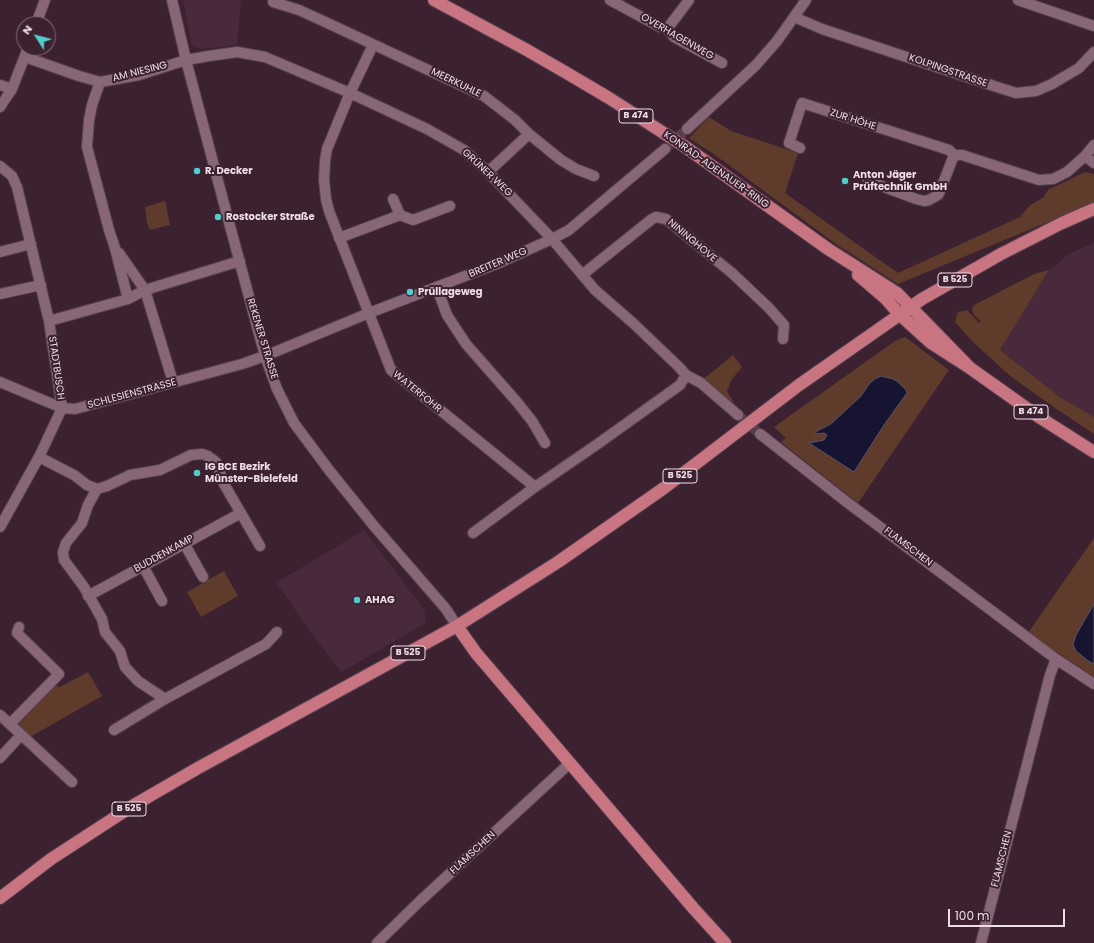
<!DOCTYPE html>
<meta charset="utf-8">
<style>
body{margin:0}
#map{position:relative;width:1094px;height:943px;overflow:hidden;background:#3c2230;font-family:Poppins,sans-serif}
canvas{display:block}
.north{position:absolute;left:16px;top:16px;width:40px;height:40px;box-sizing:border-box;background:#3c2230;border:1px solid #846d79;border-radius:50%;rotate:306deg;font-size:11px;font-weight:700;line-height:16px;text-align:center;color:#f0dee7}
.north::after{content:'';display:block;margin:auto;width:14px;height:18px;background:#52cdce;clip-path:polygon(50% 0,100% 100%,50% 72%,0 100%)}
.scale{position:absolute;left:948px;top:909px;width:117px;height:18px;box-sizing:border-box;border:2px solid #f0dee7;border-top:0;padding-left:5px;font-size:12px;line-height:14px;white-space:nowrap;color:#f0dee7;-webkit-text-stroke:3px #3c2230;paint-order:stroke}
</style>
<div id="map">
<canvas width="1094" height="943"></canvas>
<div class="north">N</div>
<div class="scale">100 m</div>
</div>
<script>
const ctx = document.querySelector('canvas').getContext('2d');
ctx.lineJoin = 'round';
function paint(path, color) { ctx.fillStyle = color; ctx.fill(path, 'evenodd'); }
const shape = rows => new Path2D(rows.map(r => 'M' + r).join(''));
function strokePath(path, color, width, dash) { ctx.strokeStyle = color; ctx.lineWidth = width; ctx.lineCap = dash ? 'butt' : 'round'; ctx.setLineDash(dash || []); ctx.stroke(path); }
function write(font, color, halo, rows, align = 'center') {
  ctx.font = font + ' Poppins,sans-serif'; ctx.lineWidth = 4; ctx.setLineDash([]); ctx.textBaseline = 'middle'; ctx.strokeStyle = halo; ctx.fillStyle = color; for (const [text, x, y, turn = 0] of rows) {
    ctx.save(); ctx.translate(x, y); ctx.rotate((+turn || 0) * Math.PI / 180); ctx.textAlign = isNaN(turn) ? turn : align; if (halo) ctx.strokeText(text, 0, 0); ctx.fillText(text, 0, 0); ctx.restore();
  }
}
paint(shape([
 [183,0,241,0,237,45,201,49,192,45],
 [1094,243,1094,417,1060,397,1000,350,1049,270,1069,254],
 [364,530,424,610,426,619,425,623,422,625,342,672,318,642,277,584,281,580]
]), '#492a3c');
paint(shape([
 [709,117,731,131,798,153,785,193,898,273,1020,217,1030,205,1043,198,1048,190,1085,172,1094,174,1094,203,898,284,836,244,715,155,689,138],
 [165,201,170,225,150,230,147,223,145,207],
 [1049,270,1000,350,1060,397,1094,417,1094,434,1055,408,1009,375,973,342,955,322,958,312,967,310,979,323,981,321,974,315,972,310,973,306,976,304,1034,274],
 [905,337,949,370,858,503,781,442,786,438,774,427,895,341],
 [733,355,742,367,732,379,727,391,734,403,725,398,701,381],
 [1094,538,1094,677,1028,633],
 [224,571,238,596,201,617,187,592],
 [88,672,102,696,30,737,17,723,53,685,60,687]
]), '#5e3b2a');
const water = shape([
 [881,376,893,379,898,382,906,390,907,393,884,425,854,472,809,443,824,440,826,437,827,435,824,433,815,434,817,431,831,424,861,396,870,383,875,379,881,376],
 [1094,604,1094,664,1087,660,1076,651,1073,644,1076,635,1094,604]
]);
paint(water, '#171431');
strokePath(water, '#585168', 1);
strokePath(shape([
 [665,149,687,129],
 [738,415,760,434]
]), '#573e4b', 10, [10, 5]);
const minor = shape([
 [172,0,186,60,227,215,265,356,277,389,294,423,329,470,374,526,446,609,457,626],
 [610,0,660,27,667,29,674,37,722,63],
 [1018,0,1094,26],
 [273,2,299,10,323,21,484,96,515,120,529,134,561,160,576,169,594,176],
 [794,17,822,29,1000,88,1016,93,1036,91,1052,84,1079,68,1094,52],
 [36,24,45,0],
 [667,29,689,0],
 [373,45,350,93,327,149,325,161,324,180,326,199,329,211,391,370,535,487],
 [25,57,79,76,100,82,139,75,186,60,209,56,237,52,265,57,350,93,427,129,464,150,488,172,552,239,595,290,633,323,679,367,686,375,701,383,738,415],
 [100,82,92,105,89,120,87,147,109,230,115,248,128,299],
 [0,85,12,89],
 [0,107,12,89,28,48],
 [687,129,756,65,777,41,806,0],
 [800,148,789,143,802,103,949,150,954,155,962,155,1039,180,1053,179,1067,172,1085,156,1094,145],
 [1085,156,1094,163],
 [0,166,12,176,17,187,49,321,62,408,39,457,0,527],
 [488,172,529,134],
 [868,181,916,199,924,201,929,200,938,195,940,191,954,155],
 [393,199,400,215],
 [339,238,400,215,413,220,450,206],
 [0,252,31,244],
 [119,253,145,290,173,382],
 [582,275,652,219,656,217,666,219,732,273,769,308,784,325,783,339],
 [437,288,447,315,466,344,517,402,532,421,545,443],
 [0,294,41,285],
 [49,321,128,299,145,290,240,261],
 [0,382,62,408,75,409,242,364,265,356,369,313,499,263,552,239,569,230,665,149],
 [760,434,848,503,1056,659],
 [39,457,74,475,87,485,97,489,88,505,82,523,66,543,63,552,64,560,84,587,102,619,105,632,120,651,125,667,138,681,165,699,266,644,277,632],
 [97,489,107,486,130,475,160,470,191,455,202,454,208,456,216,462,224,484,260,546],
 [473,533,535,487,599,443,680,385,686,375],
 [184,543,203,577],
 [143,566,162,601],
 [88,596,241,513],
 [0,715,72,782],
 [10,724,59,674,17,633,19,627],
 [114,730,165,699],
 [0,758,21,735],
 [377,943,420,901,570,763],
 [981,943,1050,675,1056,659,1094,684]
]);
const major = shape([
 [434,0,525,49,565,72,609,98,684,146,828,249,897,293,970,368],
 [858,275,886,299,899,314,931,343,970,368,1039,417,1094,452],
 [457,626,476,653,523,708,694,909,725,943],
 [0,898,51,859,134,805,198,768,457,626,558,562,664,488,799,385,922,299,1001,254,1062,223,1094,209]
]);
strokePath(minor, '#58414e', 12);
strokePath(major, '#58414e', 14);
strokePath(minor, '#876777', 10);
strokePath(major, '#c87581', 12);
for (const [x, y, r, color] of [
 [197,171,4,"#52cdce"],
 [845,181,4,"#52cdce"],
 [218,217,4,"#52cdce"],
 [410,292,4,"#52cdce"],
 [197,473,4,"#52cdce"],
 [357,600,4,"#52cdce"]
]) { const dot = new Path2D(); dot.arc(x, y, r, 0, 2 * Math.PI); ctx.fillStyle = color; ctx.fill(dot); strokePath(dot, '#3c2230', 1.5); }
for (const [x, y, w] of [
 [636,116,34],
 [955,280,34],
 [1031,412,34],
 [680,476,34],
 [408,653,34],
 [129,809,34]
]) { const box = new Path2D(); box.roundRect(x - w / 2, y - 7, w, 14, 3); ctx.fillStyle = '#3c2230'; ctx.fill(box); strokePath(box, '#f0dee7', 1); }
write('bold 9px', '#f0dee7', null, [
 ["B 474",636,116],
 ["B 525",955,280],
 ["B 474",1031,412],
 ["B 525",680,476],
 ["B 525",408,653],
 ["B 525",129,809]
]);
write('10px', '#f0dee7', '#3c2230', [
 ["OVERHAGENWEG",677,37,30],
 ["KOLPINGSTRASSE",948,71,19],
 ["AM NIESING",140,72,-14],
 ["MEERKUHLE",456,83,26],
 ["ZUR HÖHE",853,120,18],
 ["KONRAD-ADENAUER-RING",716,170,35],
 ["GRÜNER WEG",487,173,43],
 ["NININGHOVE",692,241,40],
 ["BREITER WEG",498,263,-23],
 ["REKENER STRASSE",262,339,73],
 ["STADTBUSCH",56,368,82],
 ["WATERFOHR",417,392,39],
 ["SCHLESIENSTRASSE",132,394,-15],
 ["FLAMSCHEN",908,547,37],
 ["BUDDENKAMP",164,554,-29],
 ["FLAMSCHEN",473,853,-43],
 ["FLAMSCHEN",1002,859,-76]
]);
write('bold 10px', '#f0dee7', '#3c2230', [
 ["R. Decker",205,171],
 ["Anton Jäger",853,175],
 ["Prüftechnik GmbH",853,187],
 ["Rostocker Straße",226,217],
 ["Prüllageweg",418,292],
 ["IG BCE Bezirk",205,467],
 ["Münster-Bielefeld",205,479],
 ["AHAG",365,600]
], 'left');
</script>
